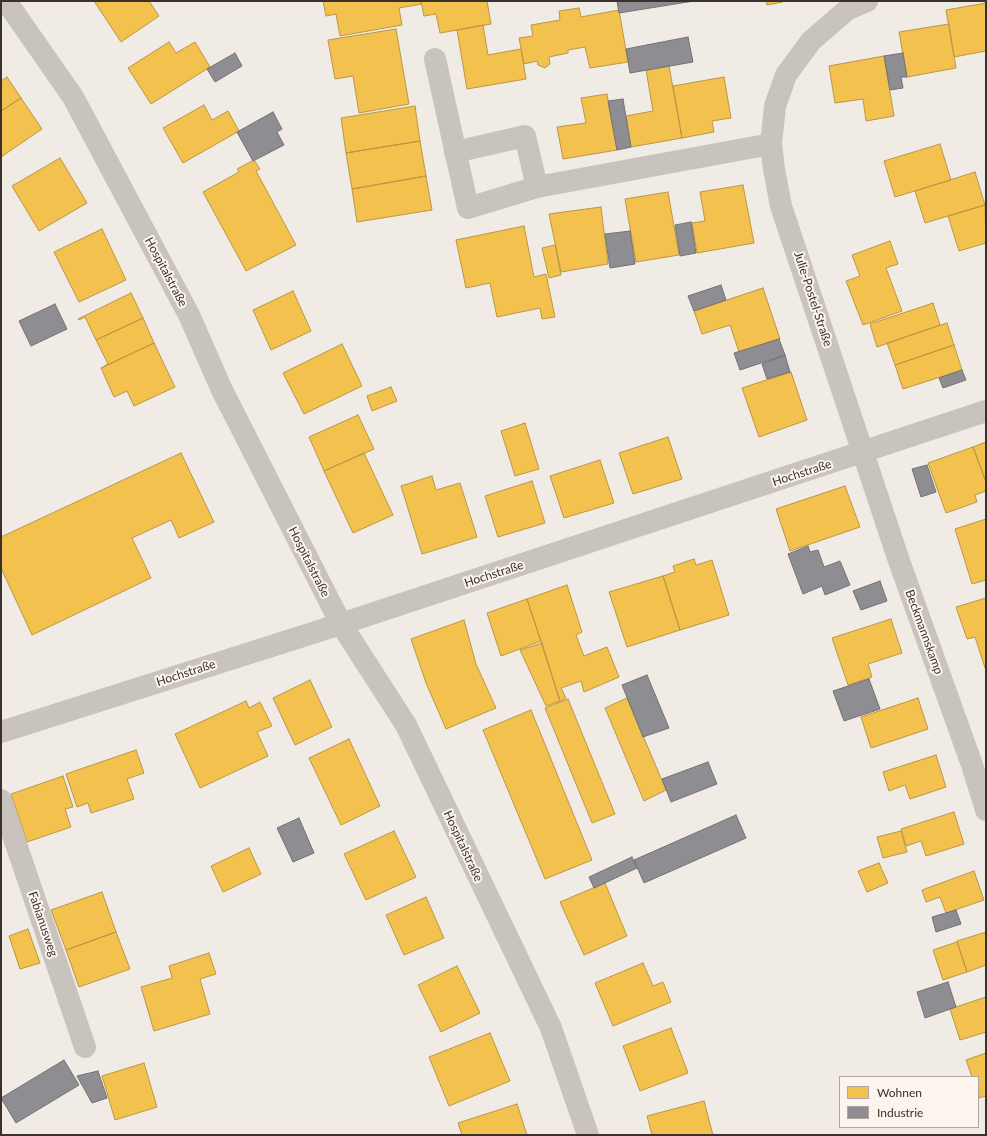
<!DOCTYPE html>
<meta charset="utf-8">
<style>
body{margin:0}
#map{position:relative;width:987px;height:1136px;overflow:hidden;background:#f0ebe5;font-family:Lato,sans-serif}
canvas{display:block}
.frame{position:absolute;inset:0;border:2px solid #3b302b;pointer-events:none}
.legend{position:absolute;left:839px;top:1076px;width:140px;height:52px;box-sizing:border-box;background:#fbf5ee;border:1px solid #aea6a0;margin:0;padding:5px 7px;list-style:none;font-size:12px;color:#3b302b}
.legend li{display:flex;align-items:center;gap:8px;height:20px}
.legend b{width:20px;border:1px solid #aea6a0}
</style>
<div id="map">
<canvas width="987" height="1136"></canvas>
<div class="frame"></div>
<ul class="legend">
<li><b style="height:11px;background:#f2c14e"></b>Wohnen</li>
<li><b style="height:11px;background:#8d8d92"></b>Industrie</li>
</ul>
</div>
<script>
const ctx = document.querySelector('canvas').getContext('2d');
ctx.lineJoin = 'round';
function paint(path, color) { ctx.fillStyle = color; ctx.fill(path, 'evenodd'); }
const shape = rows => new Path2D(rows.map(r => 'M' + r).join(''));
function strokePath(path, color, width, dash) { ctx.strokeStyle = color; ctx.lineWidth = width; ctx.lineCap = dash ? 'butt' : 'round'; ctx.setLineDash(dash || []); ctx.stroke(path); }
function write(font, color, halo, rows, align = 'center') {
  ctx.font = font + ' Lato,sans-serif'; ctx.lineWidth = 4; ctx.setLineDash([]); ctx.textBaseline = 'middle'; ctx.strokeStyle = halo; ctx.fillStyle = color; for (const [text, x, y, turn = 0] of rows) {
    ctx.save(); ctx.translate(x, y); ctx.rotate((+turn || 0) * Math.PI / 180); ctx.textAlign = isNaN(turn) ? turn : align; if (halo) ctx.strokeText(text, 0, 0); ctx.fillText(text, 0, 0); ctx.restore();
  }
}
const homes = shape([
 [94,1,149,1,159,16,121,42,94,1],
 [323,1,421,1,422,4,399,8,402,25,340,36,336,14,326,16,323,1],
 [421,1,487,1,491,24,440,33,436,14,424,16,421,1],
 [766,1,783,1,783,2,767,5,766,1],
 [986,3,986,51,954,57,946,10,986,3],
 [579,8,581,17,619,10,628,62,590,68,585,47,568,50,568,53,549,57,550,64,545,68,538,65,537,61,524,64,519,38,533,36,531,25,560,20,559,11,579,8],
 [949,24,956,68,907,77,899,32,949,24],
 [483,25,488,55,521,49,526,79,467,89,457,30,483,25],
 [396,29,409,104,359,113,353,76,335,79,328,40,396,29],
 [169,42,176,53,195,42,210,67,151,104,128,68,169,42],
 [884,56,894,116,866,121,863,99,835,103,829,66,884,56],
 [669,66,682,138,631,147,626,116,653,111,646,70,669,66],
 [7,77,21,98,1,111,1,81,7,77],
 [724,77,731,118,712,121,714,132,682,138,673,86,724,77],
 [607,94,617,150,563,159,557,127,586,123,581,98,607,94],
 [21,98,42,129,1,157,1,111,21,98],
 [204,105,212,120,228,111,239,131,183,163,163,128,204,105],
 [415,106,420,141,346,153,341,118,415,106],
 [420,141,426,176,352,189,346,153,420,141],
 [940,144,951,180,895,197,884,161,940,144],
 [60,158,87,203,39,231,12,186,60,158],
 [254,160,260,169,256,171,296,245,246,271,203,192,239,172,237,169,254,160],
 [975,172,985,205,925,223,915,191,975,172],
 [426,176,432,210,357,222,352,189,426,176],
 [743,185,754,243,697,253,692,223,705,221,700,192,743,185],
 [668,192,679,255,636,262,625,199,668,192],
 [985,205,986,243,959,251,948,216,985,205],
 [601,207,608,264,561,272,549,214,601,207],
 [524,226,534,277,546,274,555,317,542,319,540,308,497,317,490,283,466,288,456,240,524,226],
 [102,229,126,280,79,302,54,252,102,229],
 [890,241,898,264,886,268,902,311,863,325,846,281,860,276,852,255,890,241],
 [555,245,561,275,549,278,542,248,555,245],
 [763,288,780,339,739,352,730,325,702,334,694,311,763,288],
 [293,291,311,331,271,350,253,310,293,291],
 [131,293,143,318,96,340,85,317,79,320,78,319,131,293],
 [933,303,940,325,877,347,870,324,933,303],
 [143,318,154,343,103,367,108,364,96,340,143,318],
 [947,323,954,345,895,365,887,343,947,323],
 [154,343,175,387,134,406,127,391,114,397,101,368,154,343],
 [342,344,362,386,304,414,283,373,342,344],
 [954,345,962,370,903,389,895,365,954,345],
 [791,372,807,420,759,437,742,388,791,372],
 [391,387,397,401,372,411,367,396,391,387],
 [358,415,374,449,324,471,309,437,358,415],
 [525,423,539,469,515,476,501,431,525,423],
 [668,437,682,479,633,494,619,453,668,437],
 [986,442,986,482,973,447,986,442],
 [973,447,986,482,986,491,975,495,977,502,946,513,928,463,973,447],
 [181,453,214,522,179,538,171,520,132,538,151,578,32,635,1,568,1,537,181,453],
 [364,453,393,515,353,533,324,471,364,453],
 [600,460,614,503,564,518,550,476,600,460],
 [432,476,436,490,460,483,477,537,422,554,401,486,432,476],
 [532,481,545,523,498,537,485,496,532,481],
 [845,486,860,527,790,551,776,509,845,486],
 [986,519,986,580,972,584,955,529,986,519],
 [694,559,696,565,712,560,729,615,680,630,663,576,675,572,673,566,694,559],
 [663,576,680,630,627,647,609,592,663,576],
 [567,585,582,632,576,635,584,656,607,647,619,677,584,692,581,681,561,688,566,698,560,701,527,599,567,585],
 [986,598,986,671,975,637,967,639,956,607,986,598],
 [527,599,541,641,501,656,487,613,527,599],
 [891,619,902,653,868,664,872,677,848,685,832,638,891,619],
 [464,620,476,664,496,708,446,729,426,683,411,639,464,620],
 [542,643,560,701,546,706,520,650,542,643],
 [310,680,332,727,295,745,273,698,310,680],
 [627,698,666,790,644,801,605,708,627,698],
 [918,698,928,729,871,748,861,717,918,698],
 [568,699,615,814,592,823,545,708,568,699],
 [246,701,249,708,260,702,272,726,257,732,268,756,200,788,175,734,246,701],
 [531,710,592,860,545,879,483,730,531,710],
 [349,739,380,806,341,825,309,758,349,739],
 [136,750,144,773,127,779,134,799,91,813,88,803,77,807,66,774,136,750],
 [936,755,946,787,910,799,905,785,889,791,883,772,936,755],
 [63,776,73,807,65,809,71,827,27,842,11,794,63,776],
 [954,812,964,844,926,856,921,841,906,846,901,829,954,812],
 [394,831,416,877,366,900,344,854,394,831],
 [901,831,907,852,883,858,877,837,901,831],
 [249,848,261,874,223,892,211,866,249,848],
 [879,863,888,883,867,892,858,871,879,863],
 [974,871,984,900,946,913,940,897,926,902,922,890,974,871],
 [605,883,627,936,584,955,560,902,605,883],
 [102,892,116,932,66,950,51,910,102,892],
 [426,897,444,938,404,955,386,915,426,897],
 [28,929,40,963,20,969,9,936,28,929],
 [116,932,130,969,79,987,66,950,116,932],
 [986,932,986,965,967,972,957,941,986,932],
 [957,942,967,972,943,980,933,950,957,942],
 [209,953,216,974,200,979,210,1014,154,1031,141,987,172,978,169,966,209,953],
 [643,963,653,986,663,982,671,1002,613,1026,595,983,643,963],
 [457,966,480,1013,441,1032,418,985,457,966],
 [986,997,986,1032,960,1040,950,1009,986,997],
 [671,1028,688,1073,640,1091,623,1046,671,1028],
 [490,1033,510,1081,449,1106,429,1057,490,1033],
 [986,1053,986,1096,979,1098,978,1077,972,1077,966,1060,986,1053],
 [144,1063,157,1107,115,1120,102,1076,144,1063],
 [704,1101,713,1135,652,1135,647,1116,704,1101],
 [517,1104,527,1135,462,1135,458,1123,517,1104]
]);
paint(homes, '#f2c14e');
strokePath(homes, '#bb9644', 1);
const industry = shape([
 [617,1,694,1,619,13,617,1],
 [688,37,693,62,630,73,626,49,688,37],
 [235,53,242,66,215,82,207,69,235,53],
 [903,53,907,77,901,77,903,88,890,90,884,56,903,53],
 [623,99,631,147,617,150,608,101,623,99],
 [273,112,282,129,277,132,284,145,253,161,237,132,273,112],
 [691,222,696,253,680,256,675,225,691,222],
 [630,231,635,264,610,268,605,234,630,231],
 [721,285,726,300,694,311,688,296,721,285],
 [55,304,67,329,31,346,19,321,55,304],
 [779,339,785,355,740,370,734,353,779,339],
 [785,355,790,372,767,379,762,364,785,355],
 [962,370,966,380,943,388,939,378,962,370],
 [927,465,936,492,921,497,912,469,927,465],
 [808,546,810,552,818,550,824,567,840,561,850,585,825,595,822,586,803,594,788,554,808,546],
 [880,581,887,601,861,610,853,591,880,581],
 [647,675,669,728,643,737,622,685,647,675],
 [869,679,880,709,844,721,833,691,869,679],
 [708,762,717,784,671,802,662,779,708,762],
 [736,815,746,838,644,883,634,860,736,815],
 [299,818,314,853,293,862,277,828,299,818],
 [632,857,637,868,594,888,589,877,632,857],
 [956,910,961,924,936,932,932,917,956,910],
 [948,982,956,1007,925,1018,917,992,948,982],
 [64,1060,79,1085,16,1123,1,1098,64,1060],
 [98,1071,107,1098,92,1103,77,1076,98,1071]
]);
paint(industry, '#8d8d92');
strokePath(industry, '#747173', 1);
strokePath(shape([
 [6,1,73,97,189,315,222,390,341,624,406,725,551,1028,588,1135],
 [867,1,848,9,811,41,786,75,775,106,771,144,774,169,781,206,898,558,972,765,986,810],
 [435,59,468,208,537,187,771,144],
 [455,152,525,136,537,187],
 [1,732,341,624,986,411],
 [1,800,85,1047]
]), '#c9c3be', 22);
write('12px', '#3b302b', '#fbf5ee', [
 ["Hospitalstraße",166,272,62],
 ["Julie-Postel-Straße",813,299,72],
 ["Hochstraße",802,473,-18],
 ["Hospitalstraße",309,562,63],
 ["Hochstraße",494,574,-18],
 ["Beckmannskamp",924,632,70],
 ["Hochstraße",186,673,-18],
 ["Hospitalstraße",463,846,65],
 ["Fabianusweg",43,924,71]
]);
</script>
